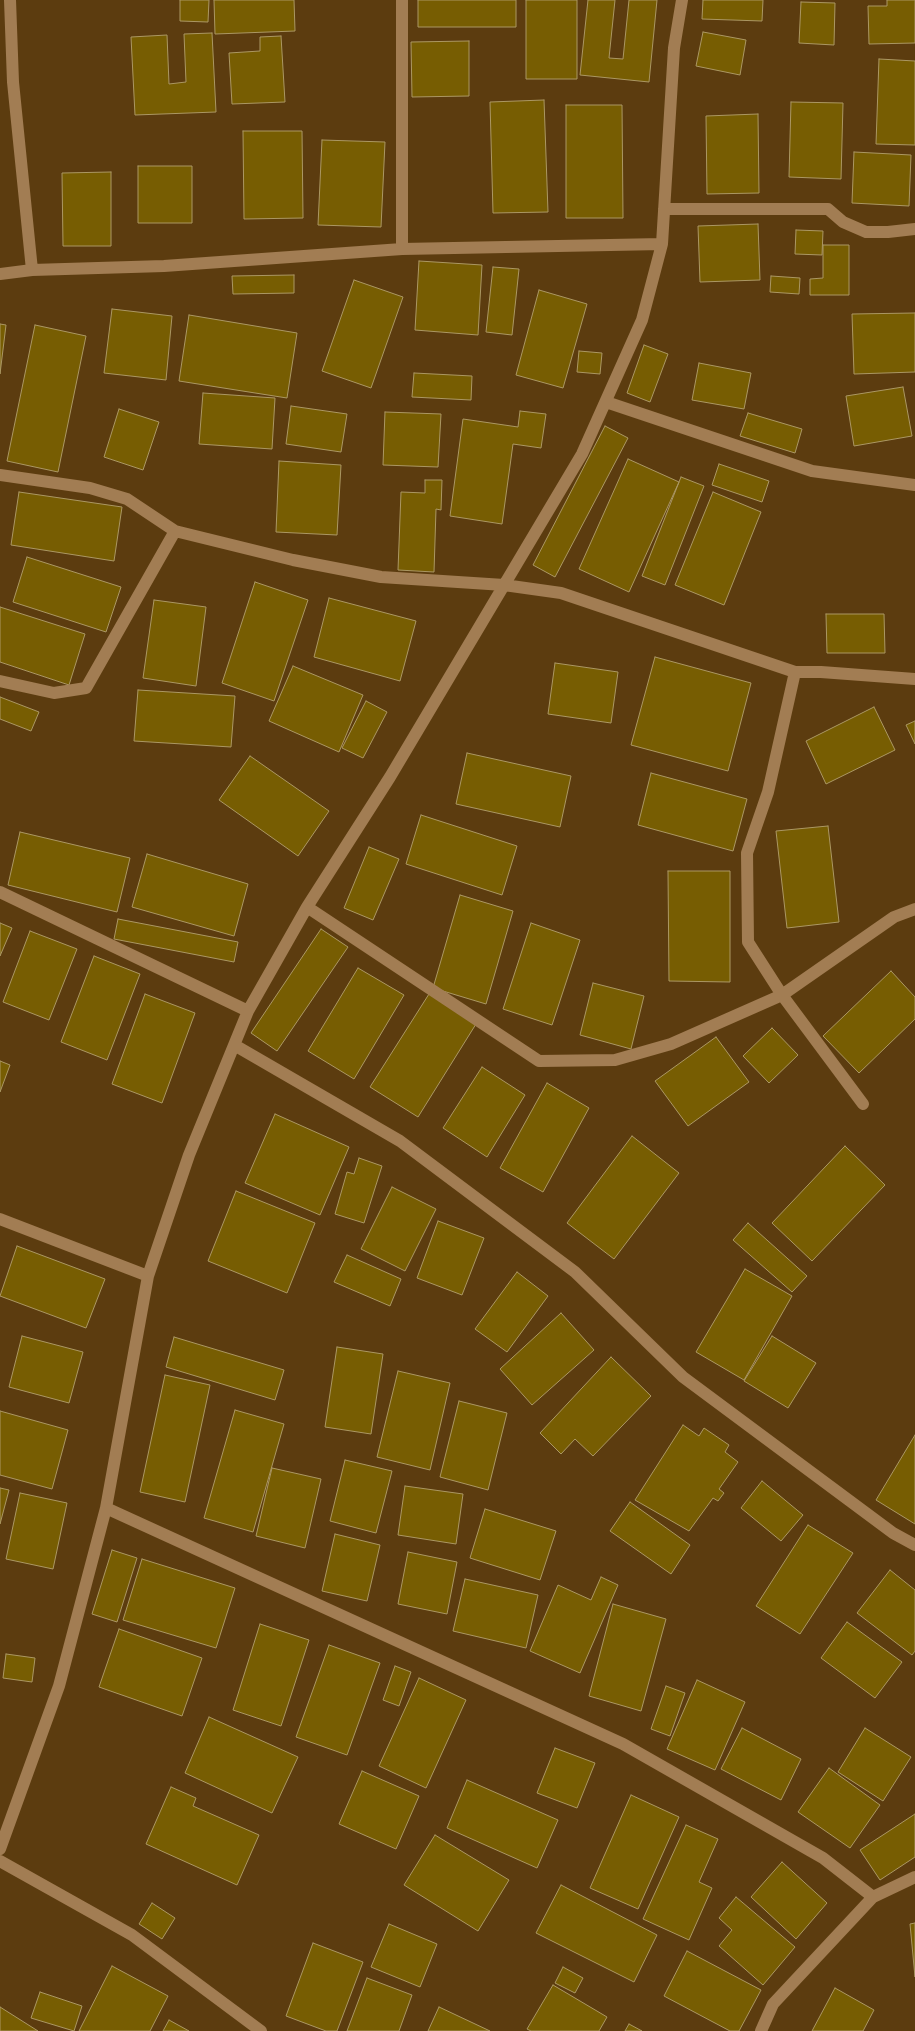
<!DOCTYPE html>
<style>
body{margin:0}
canvas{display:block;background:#5c3c0f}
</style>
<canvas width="915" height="2031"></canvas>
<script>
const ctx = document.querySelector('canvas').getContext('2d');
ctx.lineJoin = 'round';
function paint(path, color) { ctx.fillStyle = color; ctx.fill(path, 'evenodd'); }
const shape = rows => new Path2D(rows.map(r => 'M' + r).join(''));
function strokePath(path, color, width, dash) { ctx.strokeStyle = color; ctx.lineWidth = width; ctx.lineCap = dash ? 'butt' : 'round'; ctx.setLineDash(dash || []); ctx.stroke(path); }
const building = shape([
 [180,0,209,0,208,22,180,21,180,0],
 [214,0,294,0,295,31,215,34,214,0],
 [418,0,516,0,516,27,418,27,418,0],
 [526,0,577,0,577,79,526,79,526,0],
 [588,0,615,0,609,58,623,59,629,0,657,0,649,82,580,75,588,0],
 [703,0,763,0,762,21,702,19,703,0],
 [887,0,915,0,915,43,869,44,868,6,887,6,887,0],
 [801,2,835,3,834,45,799,43,801,2],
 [703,32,746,40,740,75,696,66,703,32],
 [212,33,216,112,135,115,131,37,167,35,169,84,186,82,184,34,212,33],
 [281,36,285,102,232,104,229,53,260,51,260,37,281,36],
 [469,41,469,96,412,97,411,42,469,41],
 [879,59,915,61,915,145,876,144,879,59],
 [544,100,548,212,493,213,490,102,544,100],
 [791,102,843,103,841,179,789,177,791,102],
 [566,105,622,105,623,218,566,218,566,105],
 [758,114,759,193,707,194,706,116,758,114],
 [243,131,302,131,303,218,244,219,243,131],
 [322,140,385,142,381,227,318,225,322,140],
 [854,152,911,155,909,206,852,203,854,152],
 [138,166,192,166,192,223,138,223,138,166],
 [111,172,111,246,63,246,62,173,111,172],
 [758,224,760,280,700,282,698,226,758,224],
 [796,230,823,231,822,255,795,254,796,230],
 [823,245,849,245,849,295,810,295,810,279,823,278,823,245],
 [419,261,482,265,478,335,415,330,419,261],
 [493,267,519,269,512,335,486,332,493,267],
 [294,275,294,293,233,294,232,276,294,275],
 [771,276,800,278,799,294,770,292,771,276],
 [354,280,403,297,371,388,322,371,354,280],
 [539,290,587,304,563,388,516,375,539,290],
 [112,309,172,316,166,380,104,373,112,309],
 [915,313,915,372,854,374,852,314,915,313],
 [189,315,297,333,287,398,179,381,189,315],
 [0,324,6,325,0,374,0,324],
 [35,325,86,336,58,472,7,461,35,325],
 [644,345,668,354,650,402,627,393,644,345],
 [579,351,602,353,600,374,577,372,579,351],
 [699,363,751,373,744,409,692,400,699,363],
 [414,373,472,376,471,400,412,397,414,373],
 [903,387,912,436,854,446,846,396,903,387],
 [203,393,275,398,272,449,199,444,203,393],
 [291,406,347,414,341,452,286,444,291,406],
 [119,409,159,422,143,470,104,457,119,409],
 [520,411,546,414,541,448,513,444,502,524,450,516,463,419,518,427,520,411],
 [385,412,441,414,438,467,383,465,385,412],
 [748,413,802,429,795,453,740,436,748,413],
 [605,426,628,438,555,577,533,565,605,426],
 [628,459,679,482,629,592,579,569,628,459],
 [279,461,341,465,337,535,276,532,279,461],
 [719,464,769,481,762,502,712,485,719,464],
 [681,477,704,486,665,585,642,576,681,477],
 [425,480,442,480,441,510,436,509,434,572,398,570,401,492,425,493,425,480],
 [19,492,122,507,114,561,11,545,19,492],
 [713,492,761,512,724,605,675,585,713,492],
 [27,557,121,587,106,632,13,602,27,557],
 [255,582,308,600,274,701,222,683,255,582],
 [329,598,416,621,400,681,314,657,329,598],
 [154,600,206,607,196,686,143,678,154,600],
 [0,607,85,634,69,685,0,662,0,607],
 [826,614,884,614,885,653,827,653,826,614],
 [655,657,751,683,728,771,631,745,655,657],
 [555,663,618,672,611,723,548,714,555,663],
 [293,666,363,695,339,752,269,721,293,666],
 [138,690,235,696,231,747,134,741,138,690],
 [0,697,39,712,31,731,0,719,0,697],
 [366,701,387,712,363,758,342,748,366,701],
 [874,707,895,750,826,784,806,741,874,707],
 [915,721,915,744,906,725,915,721],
 [467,753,571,776,560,827,456,804,467,753],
 [250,756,329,811,298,856,219,800,250,756],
 [651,773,747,799,733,851,638,825,651,773],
 [421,815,517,846,502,895,406,864,421,815],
 [828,826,839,922,787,928,776,831,828,826],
 [20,832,130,858,117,912,8,885,20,832],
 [369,847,399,859,373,920,344,908,369,847],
 [147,854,248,884,234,936,132,907,147,854],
 [668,871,730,871,730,982,669,981,668,871],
 [460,895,513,911,486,1004,433,988,460,895],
 [118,919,238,942,234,962,114,939,118,919],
 [0,923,12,928,0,956,0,923],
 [531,923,580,940,552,1025,503,1009,531,923],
 [321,929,348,947,277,1051,251,1033,321,929],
 [30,931,77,949,49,1020,3,1002,30,931],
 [94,956,140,974,107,1060,61,1042,94,956],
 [358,968,404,995,354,1079,308,1051,358,968],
 [891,971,915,997,915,1019,859,1073,823,1036,891,971],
 [593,983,644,996,631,1049,580,1035,593,983],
 [145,994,195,1013,162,1103,112,1084,145,994],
 [429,994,476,1024,418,1117,370,1087,429,994],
 [772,1028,798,1055,769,1083,743,1056,772,1028],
 [716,1037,749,1082,688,1126,655,1081,716,1037],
 [0,1061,10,1065,0,1092,0,1061],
 [482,1067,525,1095,487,1157,443,1128,482,1067],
 [547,1083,589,1108,543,1192,500,1168,547,1083],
 [275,1114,349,1147,320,1215,245,1183,275,1114],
 [632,1136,679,1173,614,1259,567,1223,632,1136],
 [845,1146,885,1185,812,1261,772,1223,845,1146],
 [359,1158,382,1166,364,1223,335,1214,347,1172,354,1174,359,1158],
 [392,1187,436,1209,405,1271,361,1249,392,1187],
 [236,1191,315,1223,287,1293,208,1261,236,1191],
 [438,1221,484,1238,462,1295,417,1278,438,1221],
 [748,1223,807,1276,792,1292,733,1240,748,1223],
 [17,1246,105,1279,86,1328,0,1296,17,1246],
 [347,1255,401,1279,390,1306,334,1282,347,1255],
 [745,1269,792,1296,744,1380,696,1352,745,1269],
 [517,1272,548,1296,507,1352,475,1329,517,1272],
 [561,1313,594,1350,532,1405,500,1369,561,1313],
 [22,1336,83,1352,69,1403,9,1387,22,1336],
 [772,1336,816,1363,788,1408,744,1381,772,1336],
 [174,1337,284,1370,275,1400,166,1367,174,1337],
 [337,1347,383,1354,371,1434,325,1427,337,1347],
 [611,1357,651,1396,593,1456,575,1439,561,1454,540,1433,611,1357],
 [398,1371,450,1383,430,1470,377,1457,398,1371],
 [165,1375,210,1385,185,1502,140,1492,165,1375],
 [459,1401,507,1413,488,1490,440,1477,459,1401],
 [235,1410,284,1424,253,1532,204,1518,235,1410],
 [0,1411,68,1430,52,1489,0,1475,0,1411],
 [683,1425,699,1436,704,1428,729,1445,725,1452,738,1462,719,1489,724,1493,718,1501,713,1498,689,1531,635,1500,683,1425],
 [915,1435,915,1524,876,1500,915,1435],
 [345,1460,392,1471,376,1533,330,1521,345,1460],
 [272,1468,321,1479,305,1548,256,1536,272,1468],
 [762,1481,803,1515,781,1541,741,1508,762,1481],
 [405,1486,463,1494,456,1544,398,1535,405,1486],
 [0,1488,9,1490,0,1524,0,1488],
 [20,1493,67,1503,53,1569,6,1559,20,1493],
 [630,1502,690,1545,671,1574,610,1531,630,1502],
 [485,1509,556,1531,540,1580,470,1558,485,1509],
 [808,1525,853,1553,800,1634,756,1606,808,1525],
 [335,1534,380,1545,367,1601,322,1591,335,1534],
 [112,1550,137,1558,117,1622,92,1614,112,1550],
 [408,1552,457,1562,447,1614,398,1604,408,1552],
 [142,1559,235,1588,216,1648,123,1620,142,1559],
 [890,1570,915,1590,915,1651,912,1655,857,1613,890,1570],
 [601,1577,618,1585,580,1673,530,1651,558,1585,591,1600,601,1577],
 [465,1579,538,1595,526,1648,453,1631,465,1579],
 [613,1604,666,1619,641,1711,589,1696,613,1604],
 [847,1622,902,1662,875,1698,821,1658,847,1622],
 [260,1624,309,1640,281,1726,233,1710,260,1624],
 [119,1629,202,1658,182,1716,99,1687,119,1629],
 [329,1645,380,1663,347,1755,296,1737,329,1645],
 [6,1654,35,1658,32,1682,3,1678,6,1654],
 [395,1666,411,1672,399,1706,383,1700,395,1666],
 [419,1678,466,1700,426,1788,379,1766,419,1678],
 [697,1680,745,1702,715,1770,667,1749,697,1680],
 [666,1686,685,1693,670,1736,651,1729,666,1686],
 [209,1717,298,1757,272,1813,185,1773,209,1717],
 [742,1728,801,1759,781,1800,721,1769,742,1728],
 [865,1728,911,1757,883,1801,838,1772,865,1728],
 [555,1748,595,1763,577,1808,537,1793,555,1748],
 [829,1768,880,1805,850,1848,798,1812,829,1768],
 [362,1771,419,1796,396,1849,339,1824,362,1771],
 [467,1780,558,1820,537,1868,447,1828,467,1780],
 [171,1787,196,1798,193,1806,259,1835,237,1885,146,1844,171,1787],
 [631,1795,679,1817,638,1909,590,1888,631,1795],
 [915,1814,915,1857,880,1880,860,1850,915,1814],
 [686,1825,718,1839,699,1882,712,1888,689,1940,643,1919,686,1825],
 [435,1835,509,1880,478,1931,404,1885,435,1835],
 [782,1862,827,1903,796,1939,751,1897,782,1862],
 [561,1885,657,1935,634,1982,536,1933,561,1885],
 [736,1897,795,1947,763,1985,719,1946,732,1930,719,1918,736,1897],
 [152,1903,175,1918,162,1939,139,1924,152,1903],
 [915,1923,915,1977,910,1924,915,1923],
 [389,1924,437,1944,420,1987,371,1967,389,1924],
 [313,1943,363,1962,337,2031,326,2031,286,2016,313,1943],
 [687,1951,761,1990,739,2031,730,2031,664,1996,687,1951],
 [112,1966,168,1996,150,2031,79,2031,112,1966],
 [563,1967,583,1978,575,1993,555,1983,563,1967],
 [367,1978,412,1995,399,2031,347,2031,367,1978],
 [553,1985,607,2017,599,2031,531,2031,527,2029,553,1985],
 [835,1988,874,2010,863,2031,812,2031,835,1988],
 [40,1992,82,2006,74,2031,31,2018,40,1992],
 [0,2007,38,2031,0,2031,0,2007],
 [439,2007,490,2031,428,2031,439,2007],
 [169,2020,189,2031,163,2031,169,2020],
 [629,2024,642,2031,625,2031,629,2024]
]);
paint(building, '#775d02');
strokePath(building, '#ab9763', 1);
strokePath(shape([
 [10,0,13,82,32,270],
 [402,0,402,249],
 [664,209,828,209,843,222,866,232,888,232,915,229],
 [0,274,32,270,164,266,402,249,662,244],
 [606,402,812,471,915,485],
 [0,475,90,488,127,499,175,531,293,560,381,577,504,585,561,593,795,672,821,672,915,679],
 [795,672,768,792,747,853,748,942,782,995,863,1104],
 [0,681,54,693,86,688,175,531],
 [0,892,248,1011],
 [307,907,539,1061,615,1060,671,1044,782,995,894,917,915,909],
 [236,1046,400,1141,575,1272,683,1377,893,1533,915,1545],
 [0,1219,148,1276],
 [106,1508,623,1744,823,1858,873,1897],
 [0,1849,59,1686,106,1508,148,1276,189,1155,248,1011,307,907,390,777,582,454,642,320,662,244,674,48,682,0],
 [0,1861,132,1935,261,2031],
 [761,2031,773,2004,873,1897,915,1877]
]), '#a27d53', 12);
</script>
